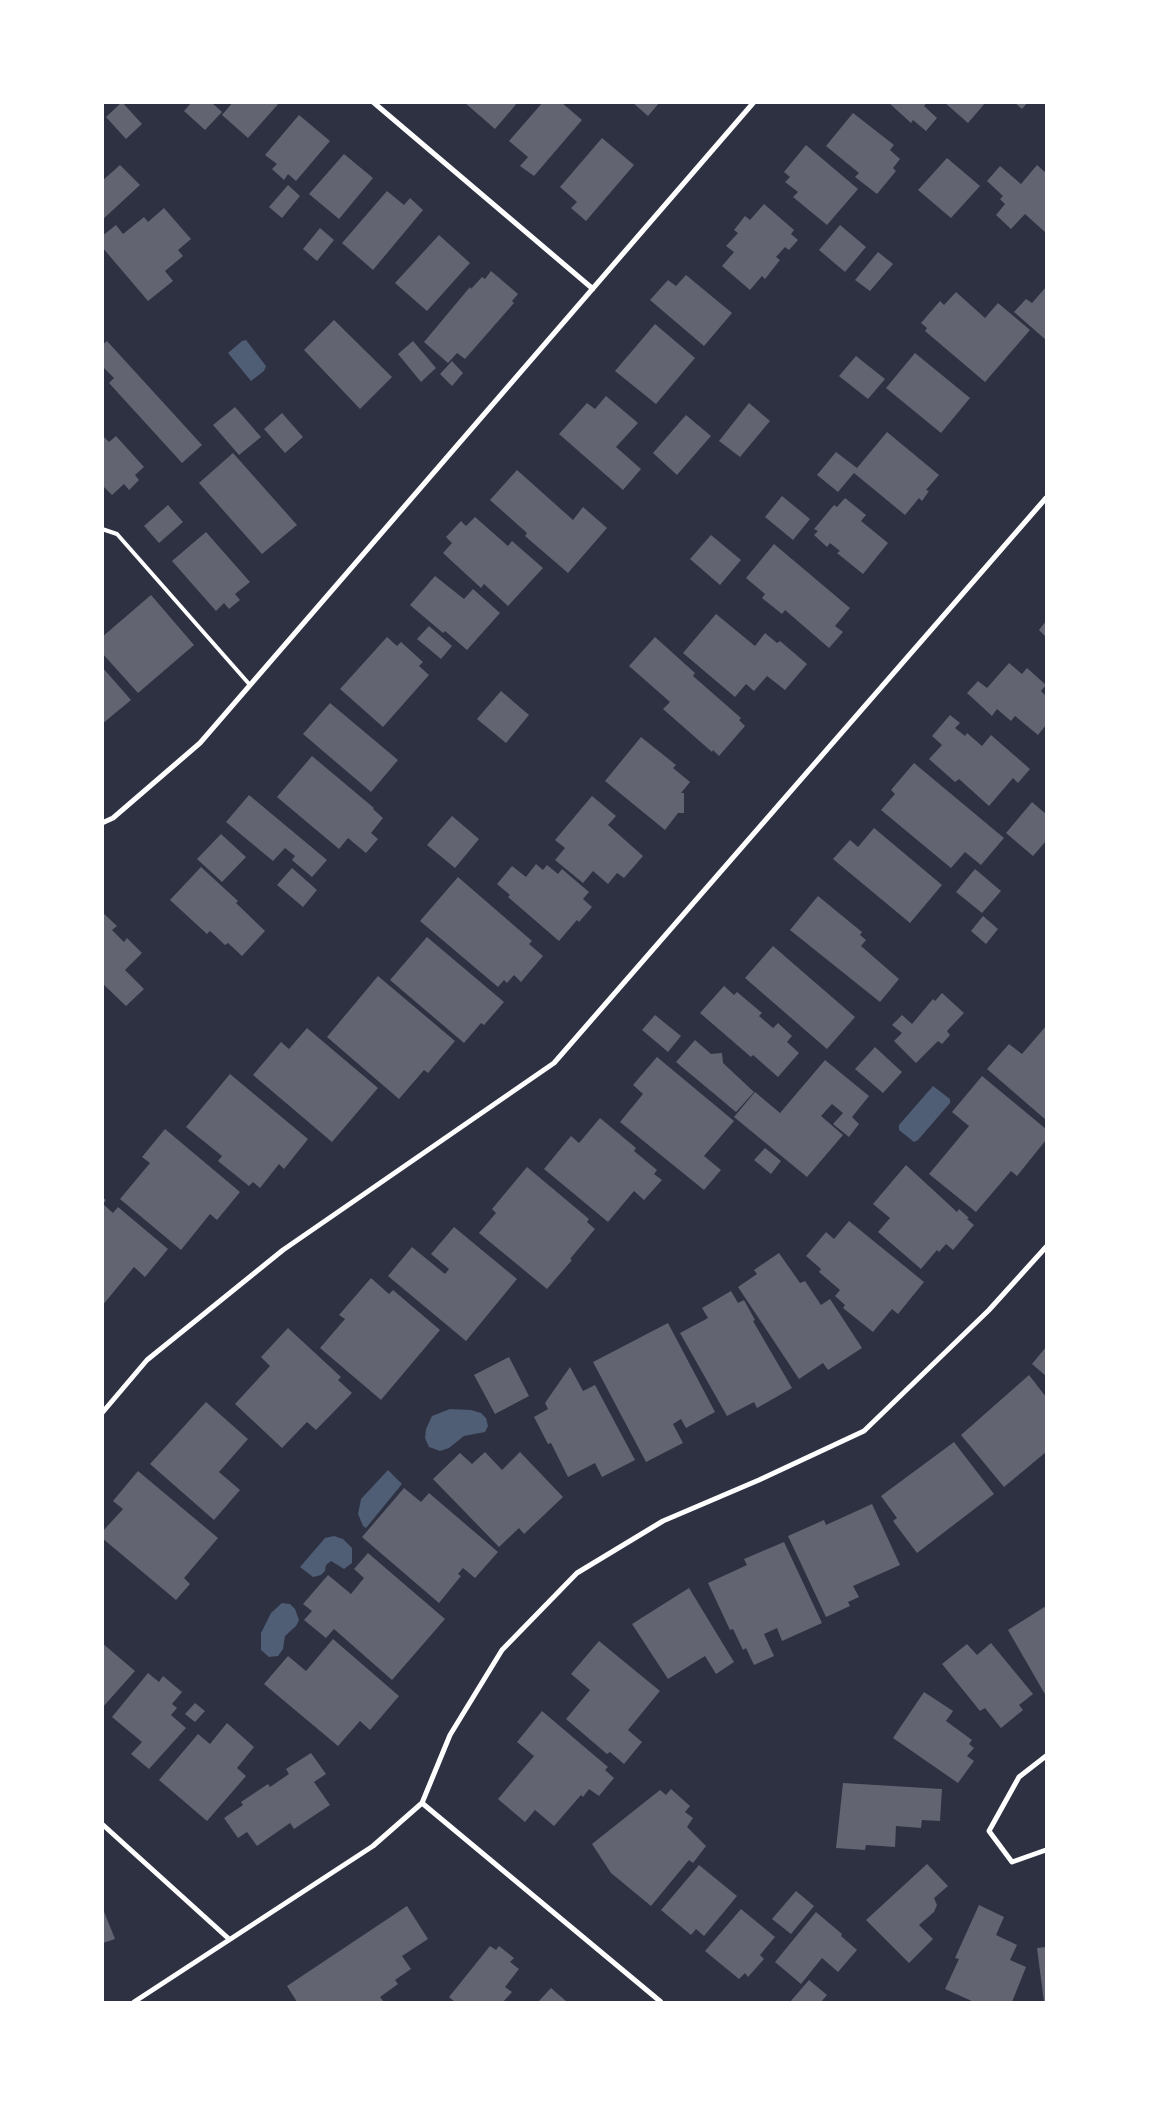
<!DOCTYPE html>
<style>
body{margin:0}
#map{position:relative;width:1149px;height:2105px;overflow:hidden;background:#2d3142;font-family:"Golos Text",sans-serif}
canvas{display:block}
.frame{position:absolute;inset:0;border:104px solid #fff;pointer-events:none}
</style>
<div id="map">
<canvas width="1149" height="2105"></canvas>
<div class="frame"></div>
</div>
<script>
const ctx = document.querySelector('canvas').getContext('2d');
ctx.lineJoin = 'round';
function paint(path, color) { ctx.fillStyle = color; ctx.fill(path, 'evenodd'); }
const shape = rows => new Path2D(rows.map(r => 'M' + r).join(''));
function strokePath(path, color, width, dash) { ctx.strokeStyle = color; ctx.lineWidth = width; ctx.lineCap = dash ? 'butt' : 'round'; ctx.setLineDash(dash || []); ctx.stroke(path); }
paint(shape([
 [246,340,266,366,264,371,251,381,228,353,242,341],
 [933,1086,950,1099,950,1103,918,1140,914,1142,899,1130,899,1125],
 [450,1409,471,1410,481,1413,486,1418,488,1426,485,1432,464,1436,449,1448,440,1451,429,1447,425,1438,426,1429,432,1416],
 [388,1470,402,1484,366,1528,363,1526,358,1514,361,1499],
 [334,1536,343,1539,352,1548,352,1563,344,1569,331,1561,326,1565,325,1571,321,1575,313,1577,300,1567,325,1538],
 [282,1603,290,1604,295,1609,299,1620,296,1626,285,1636,283,1649,278,1656,269,1657,261,1650,261,1633,271,1613]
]), '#4f5d75');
paint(shape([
 [122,102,142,124,126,139,106,117],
 [192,102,211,102,222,112,205,130,184,111],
 [233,102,280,102,248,138,222,115],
 [464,102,518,102,495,129],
 [543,102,561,102,582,120,534,176,520,166,528,157,509,141],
 [632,102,660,102,648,116],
 [888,102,927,102,924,106,937,118,926,131,913,120,911,123],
 [944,102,986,102,968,123],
 [1014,102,1028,102,1022,109],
 [853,113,894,145,890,150,900,159,893,168,896,171,877,194,855,177,859,173,826,146],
 [299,115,330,141,296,181,288,174,284,180,272,169,277,164,265,155],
 [602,138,634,165,586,221,571,208,577,202,560,187],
 [806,145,858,189,827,225,793,197,798,192,785,182,790,177,784,172],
 [344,154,373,178,339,219,309,194],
 [947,158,980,186,951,218,918,190],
 [120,165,140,185,102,220,102,181],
 [1037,165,1046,173,1046,233,1025,214,1011,229,996,215,1005,204,1000,199,1003,196,987,181,1000,166,1021,184],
 [288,185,300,196,282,218,269,207],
 [387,191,404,205,410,198,423,210,373,270,342,243],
 [764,204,794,230,791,234,798,240,789,250,785,247,776,257,780,260,765,279,762,276,750,290,722,266,734,252,726,246,738,233,734,230,745,216,750,220],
 [164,208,191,239,178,250,183,256,165,271,173,281,148,301,102,247,102,236,116,225,123,234,144,217,148,222],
 [840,225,866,247,845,272,819,250],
 [320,228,334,240,317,261,303,249],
 [439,235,470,263,427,311,395,283],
 [878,252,893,264,870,291,855,280],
 [491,271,518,294,512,301,514,303,465,359,457,353,448,363,424,342,470,287,471,289,482,277,485,279],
 [686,275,732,313,704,346,650,300,668,280,676,286],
 [1046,287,1046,340,1014,312,1026,299,1032,303],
 [956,292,985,318,998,303,1030,330,985,382,925,331,927,328,921,323,940,301,944,305],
 [334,320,392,377,360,409,304,350],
 [655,324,695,358,656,404,615,371],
 [107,341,202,445,182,463,109,383,114,378,102,366,102,345],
 [413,341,436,368,421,382,398,354],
 [915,353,970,398,941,433,886,388],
 [856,356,885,379,868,399,839,376],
 [452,361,463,373,452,386,440,374],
 [606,396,638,423,616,447,641,469,623,490,559,434,587,403,595,409],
 [749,403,770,421,740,457,719,441],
 [235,407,261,437,239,455,213,425],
 [282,413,303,437,285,453,264,429],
 [686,415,711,436,677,475,653,453],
 [887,432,939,475,926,490,929,491,922,501,919,498,905,515,854,473,838,492,817,475,836,452,857,468],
 [102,435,109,442,116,436,144,467,135,475,139,480,129,490,124,484,112,495,102,485],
 [233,453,297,525,262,554,199,483],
 [517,470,573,520,583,507,607,528,568,573,525,536,527,533,490,500],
 [782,496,810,519,793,540,765,517],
 [845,498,866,515,861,521,888,543,863,574,837,553,840,551,830,543,827,547,814,535,818,531,814,529,834,505,837,507],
 [168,505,183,522,159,543,144,526],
 [475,517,508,546,512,541,543,568,508,606,484,584,481,588,443,553,452,543,446,537,461,521,466,526],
 [206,532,250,582,235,594,240,600,229,609,224,603,216,611,172,561],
 [711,535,741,560,720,585,690,559],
 [774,544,850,608,835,626,843,632,829,648,785,610,782,614,762,598,765,594,746,578],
 [435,576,464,599,473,589,500,613,467,650,445,631,443,633,410,605],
 [151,595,194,645,138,693,102,653,102,637],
 [716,614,755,646,765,633,777,643,780,641,807,664,785,690,767,676,754,691,746,684,735,697,683,653],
 [1046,621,1046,637,1039,630],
 [429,626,452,646,441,659,417,639],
 [387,637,397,646,401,642,423,662,419,666,429,675,383,727,340,689],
 [655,637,695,673,693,676,741,718,739,720,745,726,719,756,713,750,712,752,663,709,670,702,629,666],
 [1009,663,1022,674,1027,668,1046,685,1041,691,1046,696,1046,725,1038,735,1015,716,1011,721,997,709,992,716,967,693,978,681,987,688],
 [102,667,131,700,102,724],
 [501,691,529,715,506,743,477,719],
 [330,703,398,760,371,792,303,734],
 [950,715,960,723,955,728,965,736,967,733,982,746,991,735,1030,769,1018,783,1013,778,989,806,959,779,955,782,929,759,942,745,932,736],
 [641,737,676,765,673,768,690,782,681,793,684,793,684,813,678,813,665,830,605,781],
 [312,756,374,808,373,809,383,818,371,833,378,839,366,853,348,838,339,849,277,797],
 [914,763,1004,838,981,865,965,852,951,868,881,810,895,794,891,790],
 [249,795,327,860,312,877,292,860,295,856,285,848,273,861,226,822],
 [592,796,616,816,608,825,643,856,624,878,617,873,608,884,593,871,583,883,555,860,565,848,555,840],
 [1032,802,1046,814,1046,841,1033,856,1006,833],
 [452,816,479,839,455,868,427,845],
 [874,828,942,885,910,923,833,859,850,840,858,847],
 [221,834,246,857,222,882,197,859],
 [536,864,543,870,547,865,558,874,562,869,589,892,583,899,592,907,579,922,577,920,559,941,508,897,510,895,497,884,512,866,526,877],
 [201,867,238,901,236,903,265,931,242,956,228,943,225,945,210,931,207,934,170,900],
 [292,868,317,890,303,907,277,885],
 [975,869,1001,891,982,913,956,892],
 [458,877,532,941,529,944,543,956,521,982,514,975,507,983,504,980,498,987,420,921],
 [818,896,862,932,860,935,866,940,861,946,899,979,880,1002,790,930],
 [102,912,117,926,112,930,124,942,127,938,142,953,125,970,144,989,126,1006,102,983],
 [983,916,998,929,986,944,971,931],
 [427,937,504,1002,484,1025,481,1023,464,1043,390,980],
 [773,946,855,1017,827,1049,745,978],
 [378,976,455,1041,428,1073,424,1070,399,1099,327,1037],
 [724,986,734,995,737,992,762,1013,759,1016,773,1028,778,1023,792,1036,787,1042,799,1053,778,1077,753,1055,751,1057,700,1013],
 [942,993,964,1013,947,1031,950,1035,942,1044,938,1041,916,1063,894,1041,902,1033,892,1025,902,1015,912,1024,933,999,935,1001],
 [655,1015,681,1036,668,1052,642,1030],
 [1046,1026,1046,1120,987,1069,1009,1044,1022,1054],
 [307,1028,378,1088,332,1142,253,1075,281,1042,289,1049],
 [695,1040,711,1054,722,1053,723,1063,754,1092,736,1112,676,1062],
 [875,1047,902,1072,883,1093,855,1069],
 [657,1057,734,1121,704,1156,721,1170,704,1190,620,1122,643,1094,633,1085],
 [825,1060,869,1096,852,1117,859,1124,849,1137,833,1124,843,1113,832,1104,821,1116,843,1135,807,1177,734,1117,755,1092,780,1113],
 [230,1074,308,1139,284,1169,279,1164,260,1188,253,1182,249,1186,218,1161,222,1156,186,1127],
 [982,1076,1046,1129,1046,1140,1017,1176,1011,1171,976,1212,929,1174,969,1126,952,1112],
 [600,1118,636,1148,634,1151,657,1170,654,1174,662,1180,644,1200,634,1191,608,1222,544,1169,571,1136,579,1143],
 [165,1129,240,1192,217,1220,210,1214,181,1250,120,1199,150,1163,142,1157],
 [765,1148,781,1161,771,1174,754,1160],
 [906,1165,957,1212,959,1209,969,1218,967,1219,974,1225,953,1250,946,1244,939,1252,937,1250,921,1269,878,1232,890,1218,873,1204],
 [527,1167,589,1219,587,1222,595,1229,570,1259,572,1260,547,1289,479,1233,496,1213,492,1209],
 [102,1197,106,1200,103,1204,113,1213,118,1207,168,1249,145,1277,134,1267,102,1306],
 [849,1221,924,1282,898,1314,892,1309,873,1332,843,1308,845,1305,835,1296,840,1290,819,1272,821,1269,806,1256,826,1232,834,1239],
 [454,1227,517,1279,466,1341,388,1276,412,1247,445,1274,449,1269,431,1254],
 [779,1253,800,1283,805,1281,821,1305,830,1299,862,1348,828,1370,823,1363,799,1379,738,1287,757,1274,754,1270],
 [371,1278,389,1294,393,1290,440,1330,381,1400,320,1348,345,1319,339,1315],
 [731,1291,738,1303,744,1300,755,1320,753,1321,792,1388,757,1408,754,1402,727,1416,680,1333,708,1318,702,1308],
 [668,1323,715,1412,686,1428,681,1419,673,1424,683,1443,646,1462,593,1362],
 [288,1328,341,1377,338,1380,352,1393,316,1430,307,1422,282,1448,235,1404,270,1366,261,1357],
 [1046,1347,1046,1376,1032,1364],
 [509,1357,529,1396,495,1414,474,1375],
 [570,1367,583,1391,595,1385,635,1460,602,1477,595,1463,568,1477,551,1443,548,1444,534,1417,548,1409,545,1403],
 [1029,1375,1046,1397,1046,1452,1004,1487,961,1435],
 [206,1402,248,1439,219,1472,240,1490,214,1520,150,1464],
 [954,1442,994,1494,917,1553,893,1521,897,1518,881,1496],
 [485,1452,502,1470,520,1452,563,1497,524,1534,519,1528,499,1547,433,1479,460,1453,472,1464],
 [138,1471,218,1538,184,1578,190,1584,176,1600,102,1538,102,1532,123,1509,113,1501],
 [404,1488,421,1502,429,1493,498,1552,475,1578,463,1568,458,1574,461,1576,439,1603,362,1537],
 [872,1504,900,1565,853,1586,859,1597,848,1602,850,1606,826,1617,788,1536,824,1520,826,1525],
 [784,1542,822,1623,782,1641,777,1628,764,1634,774,1656,754,1665,746,1648,743,1650,733,1629,730,1630,708,1583,747,1565,744,1559],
 [368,1553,445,1619,392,1680,334,1629,326,1638,304,1620,312,1611,303,1604,328,1575,351,1594,364,1578,354,1569],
 [689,1588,734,1662,716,1674,705,1656,668,1679,632,1624],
 [1046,1606,1046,1696,1008,1630],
 [333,1639,399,1696,370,1730,360,1721,338,1746,264,1684,288,1656,306,1671],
 [599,1641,660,1691,628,1730,642,1742,624,1764,610,1752,607,1754,566,1719,590,1690,571,1674],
 [102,1643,135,1671,102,1708],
 [991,1643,1033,1694,1019,1705,1023,1710,1001,1728,985,1708,980,1711,942,1664,967,1644,977,1655],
 [148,1673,159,1682,163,1676,182,1692,172,1704,177,1708,171,1715,186,1728,149,1769,131,1754,142,1742,112,1717],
 [924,1692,953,1711,946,1721,972,1740,969,1744,974,1748,967,1756,974,1761,958,1783,893,1738],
 [195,1703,205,1711,195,1722,185,1714],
 [542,1711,608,1767,605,1770,614,1778,599,1796,589,1789,583,1797,581,1795,554,1826,535,1810,525,1822,498,1799,534,1756,517,1742],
 [227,1723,254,1747,237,1768,246,1776,207,1821,159,1780,198,1734,210,1744],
 [311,1753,326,1774,314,1782,330,1805,294,1829,290,1823,257,1846,247,1832,238,1838,224,1818,243,1805,241,1802,268,1784,270,1787,289,1774,286,1769],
 [843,1783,942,1789,940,1821,922,1820,921,1828,896,1826,895,1847,866,1845,865,1850,836,1848],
 [671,1789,690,1806,685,1812,693,1818,687,1827,706,1846,693,1863,689,1860,651,1906,611,1873,592,1844,660,1790,666,1795],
 [927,1864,948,1886,934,1898,937,1905,934,1912,919,1925,933,1939,909,1963,866,1920],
 [699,1865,737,1896,704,1936,696,1929,691,1935,661,1910],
 [796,1891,814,1906,791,1934,772,1919],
 [979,1905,1004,1917,996,1935,1017,1945,1010,1960,1026,1967,1012,2002,974,2002,945,1989,959,1959,955,1958],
 [407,1906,428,1939,402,1956,411,1969,395,1980,398,1984,380,1997,384,2002,297,2002,287,1986],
 [103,1909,115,1939,103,1943],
 [741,1909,775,1937,760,1955,764,1959,748,1977,745,1973,739,1979,705,1951],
 [816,1912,842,1934,841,1936,857,1950,838,1972,822,1958,801,1984,775,1962],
 [490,1946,496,1950,499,1946,514,1958,510,1962,519,1969,505,1987,512,1992,503,2002,455,2002,449,1997],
 [1046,1947,1046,2002,1044,2002,1037,1948],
 [809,1980,827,1995,821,2002,790,2002],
 [551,1988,567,2002,538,2002]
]), '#626471');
strokePath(shape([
 [102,529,117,534,250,685]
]), '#fff', 4);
strokePath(shape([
 [373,102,593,289],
 [102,823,113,818,200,743,754,102],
 [102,1413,147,1360,283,1250,554,1063,1046,498],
 [1046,1756,1019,1777,989,1831,1012,1862,1046,1850],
 [422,1803,661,2002],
 [102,1824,229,1939],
 [134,2002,373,1846,422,1803,450,1735,502,1650,577,1573,663,1521,759,1480,864,1431,989,1310,1046,1247]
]), '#fff', 5);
</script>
